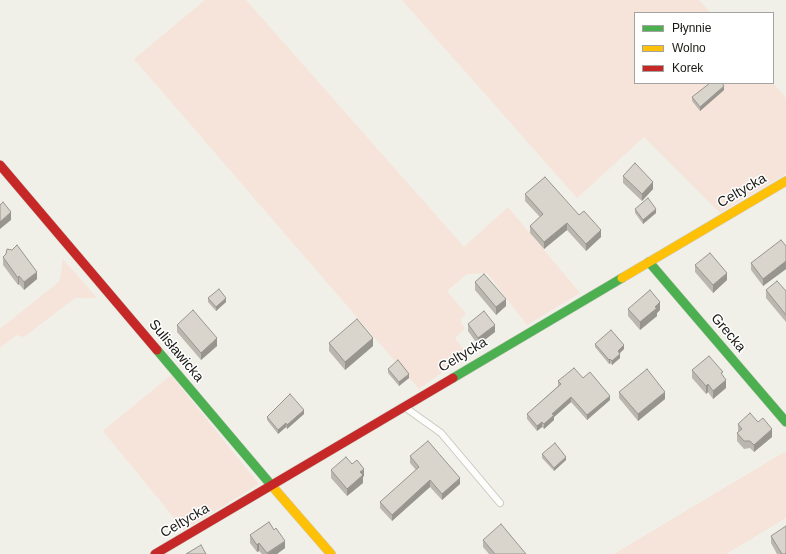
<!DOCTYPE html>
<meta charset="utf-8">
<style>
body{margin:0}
#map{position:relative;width:786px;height:554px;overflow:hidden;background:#f0f0e8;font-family:Helvetica,sans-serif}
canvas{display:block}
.legend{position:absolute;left:634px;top:12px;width:140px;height:72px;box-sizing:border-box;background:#fff;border:1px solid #a3a3a1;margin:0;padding:5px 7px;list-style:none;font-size:12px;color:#191914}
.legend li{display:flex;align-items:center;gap:8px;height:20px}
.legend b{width:20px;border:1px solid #a3a3a1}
</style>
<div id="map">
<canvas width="786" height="554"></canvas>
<ul class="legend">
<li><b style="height:5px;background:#4caf50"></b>Płynnie</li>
<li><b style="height:5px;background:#ffc107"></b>Wolno</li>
<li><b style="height:5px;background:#c62828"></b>Korek</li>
</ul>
</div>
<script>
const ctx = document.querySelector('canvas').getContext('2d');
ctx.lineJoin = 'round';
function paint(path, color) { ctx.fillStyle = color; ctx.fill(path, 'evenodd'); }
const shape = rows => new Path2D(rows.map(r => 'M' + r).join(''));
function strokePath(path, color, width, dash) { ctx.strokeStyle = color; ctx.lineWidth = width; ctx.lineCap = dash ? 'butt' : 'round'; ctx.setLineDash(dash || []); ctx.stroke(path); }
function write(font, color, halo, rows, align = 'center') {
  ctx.font = font + ' Helvetica,sans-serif'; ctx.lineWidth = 3; ctx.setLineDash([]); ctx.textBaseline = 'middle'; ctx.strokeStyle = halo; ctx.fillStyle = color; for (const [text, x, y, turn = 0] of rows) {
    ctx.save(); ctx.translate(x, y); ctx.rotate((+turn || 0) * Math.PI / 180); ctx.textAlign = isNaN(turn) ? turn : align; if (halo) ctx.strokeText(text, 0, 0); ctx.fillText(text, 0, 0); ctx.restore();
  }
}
paint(shape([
 [205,0,246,0,464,247,508,207,580,293,527,325,487,273,467,274,447,291,466,314,461,318,461,323,465,328,455,338,470,358,444,371,419,389,134,59],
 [402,0,699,0,711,13,635,13,635,83,773,83,786,98,786,174,720,213,644,137,577,198],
 [63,259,97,298,75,298,24,337,16,335,0,348,0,329,60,281],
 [171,375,259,484,184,530,103,431],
 [786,451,786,518,726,554,614,554]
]), '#f6e3d9');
const lane = shape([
 [406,408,441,433,500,503]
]);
const fast = shape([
 [649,262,786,422],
 [157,350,272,486],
 [453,378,622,278]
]);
const slow = shape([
 [622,278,786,181],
 [272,486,331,554]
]);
const jam = shape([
 [0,165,157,350],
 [155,554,453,378]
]);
strokePath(lane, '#cacac3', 8);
strokePath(fast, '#cacac3', 10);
strokePath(slow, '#cacac3', 10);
strokePath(jam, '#cacac3', 10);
strokePath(lane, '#fdfdfc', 6);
strokePath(fast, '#4caf50', 9);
strokePath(slow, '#ffc107', 9);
strokePath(jam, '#c62828', 9);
paint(shape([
 [724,90,700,111,692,101,692,97],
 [623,176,653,189,642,201,623,183],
 [525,194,579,215,601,237,586,251,567,230,544,249,530,233,530,226,540,217,525,201],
 [635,209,656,213,643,224,635,213],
 [786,246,786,269,763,286,751,270,751,263],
 [3,257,37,279,24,290,19,284,18,285,3,265],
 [695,265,727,280,713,293,695,272],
 [475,282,506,306,496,315,475,290],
 [766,290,786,291,786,322,766,298],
 [208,298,226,302,216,311,208,302],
 [628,309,660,310,657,313,657,316,640,330,628,316],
 [468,324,495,332,478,345,468,331],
 [177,325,217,346,201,360,177,332],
 [329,343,373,346,345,370,329,351],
 [595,344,624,349,619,353,620,358,612,365,610,363,609,364,595,347],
 [388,369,409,378,399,386,388,373],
 [692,370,723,376,726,388,713,399,708,392,706,394,692,378],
 [583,378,610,400,587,420,571,402,554,417,554,420,544,429,542,427,537,431,527,419,527,414,558,386,558,381],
 [619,392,665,399,638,421,619,398],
 [304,414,287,429,286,427,278,434,267,420,267,417],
 [738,424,772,437,754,452,750,448,744,449,737,441,737,433,738,432],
 [542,454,566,460,554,471,542,458],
 [410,456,460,484,442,500,430,487,392,521,380,508,380,502,416,470,410,463],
 [352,464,364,476,363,477,363,483,347,496,331,478,331,470],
 [250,535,285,548,277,554,262,554,259,551,257,552,250,543],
 [771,536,786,554,777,554,771,543],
 [483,540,526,554,489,554,483,547]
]), '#bbb7af');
paint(shape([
 [724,86,724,90,700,111,700,107],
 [653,182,653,189,642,201,642,194],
 [656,209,656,213,643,224,643,220],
 [11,212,11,220,0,229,0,222],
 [567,223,567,230,544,249,544,242],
 [601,230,601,237,586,251,586,244],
 [786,261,786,269,763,286,763,279],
 [37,272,37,279,24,290,24,282],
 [727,273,727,280,713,293,713,285],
 [19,276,19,284,18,285,18,278],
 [226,298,226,302,216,311,216,307],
 [506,299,506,306,496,315,496,307],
 [660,302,660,310,657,313,657,316,640,330,640,322],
 [495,325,495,332,478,345,478,338],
 [217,338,217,346,201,360,201,353],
 [373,338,373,346,345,370,345,362],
 [624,345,624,349,618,355,618,351],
 [620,354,620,358,612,365,612,361],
 [610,359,610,363,609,364,609,360],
 [409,374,409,378,399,386,399,382],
 [726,380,726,388,713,399,713,391],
 [708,384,708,392,706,394,706,386],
 [665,392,665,399,638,421,638,414],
 [610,396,610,400,587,420,587,415],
 [571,397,571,402,554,417,554,420,544,429,544,424,552,414],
 [304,410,304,414,287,429,287,425],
 [542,422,542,427,537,431,537,426],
 [286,423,286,427,278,434,278,430],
 [772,429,772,437,754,452,754,445],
 [566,457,566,460,554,471,554,468],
 [364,469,364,476,363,477,363,483,347,496,347,489,360,472],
 [460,478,460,484,442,500,442,494],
 [430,480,430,487,392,521,392,515],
 [285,541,285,548,277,554,267,554],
 [259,543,259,551,257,552,257,545]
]), '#98958f');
const building = shape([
 [710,83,722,83,724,86,700,107,692,97,710,83],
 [635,163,653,182,642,194,623,176,635,163],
 [545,177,579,215,584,211,601,230,586,244,567,223,544,242,530,226,543,214,525,194,545,177],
 [648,198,656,209,643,220,635,209,648,198],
 [3,202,11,212,0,222,0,205,3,202],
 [781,240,786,246,786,261,763,279,751,263,781,240],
 [17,245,37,272,24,282,19,276,18,278,3,257,6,254,7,249,12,250,17,245],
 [710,253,727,273,713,285,695,265,710,253],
 [484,274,506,299,496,307,475,282,484,274],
 [777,281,786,291,786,315,766,290,777,281],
 [219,289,226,298,216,307,208,298,219,289],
 [650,290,660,302,655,307,657,308,640,322,628,309,650,290],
 [193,310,217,338,201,353,177,325,193,310],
 [484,311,495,325,478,338,468,324,484,311],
 [357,319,373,338,345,362,329,343,357,319],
 [611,330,624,345,618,351,620,354,612,361,610,359,609,360,595,344,611,330],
 [709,356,723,372,721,373,726,380,713,391,708,384,706,386,692,370,709,356],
 [398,360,409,374,399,382,388,369,398,360],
 [574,368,583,378,590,372,610,396,587,415,571,397,552,414,554,415,544,424,542,422,537,426,527,414,561,384,558,381,574,368],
 [647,369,665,392,638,414,619,392,647,369],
 [290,394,304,410,287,425,286,423,278,430,267,417,290,394],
 [750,413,758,422,763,418,772,429,754,445,750,441,744,441,737,433,742,429,738,424,750,413],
 [428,441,460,478,442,494,430,480,392,515,380,502,419,467,410,456,428,441],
 [555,443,566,457,554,468,542,454,555,443],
 [346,457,352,464,357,460,364,469,360,472,363,475,347,489,331,470,346,457],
 [269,522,274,530,276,528,285,541,267,553,259,543,257,545,250,535,269,522],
 [501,524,526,554,495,554,483,540,501,524],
 [786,526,786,553,785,554,782,554,771,536,786,526],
 [201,545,206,554,186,554,201,545]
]);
paint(building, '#d9d5cc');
strokePath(building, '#98958f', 1);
write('14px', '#191914', '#fff', [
 ["Celtycka",742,191,-30],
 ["Grecka",728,333,50],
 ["Sulisławicka",176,351,50],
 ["Celtycka",463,355,-31],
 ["Celtycka",185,521,-30]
]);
</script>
